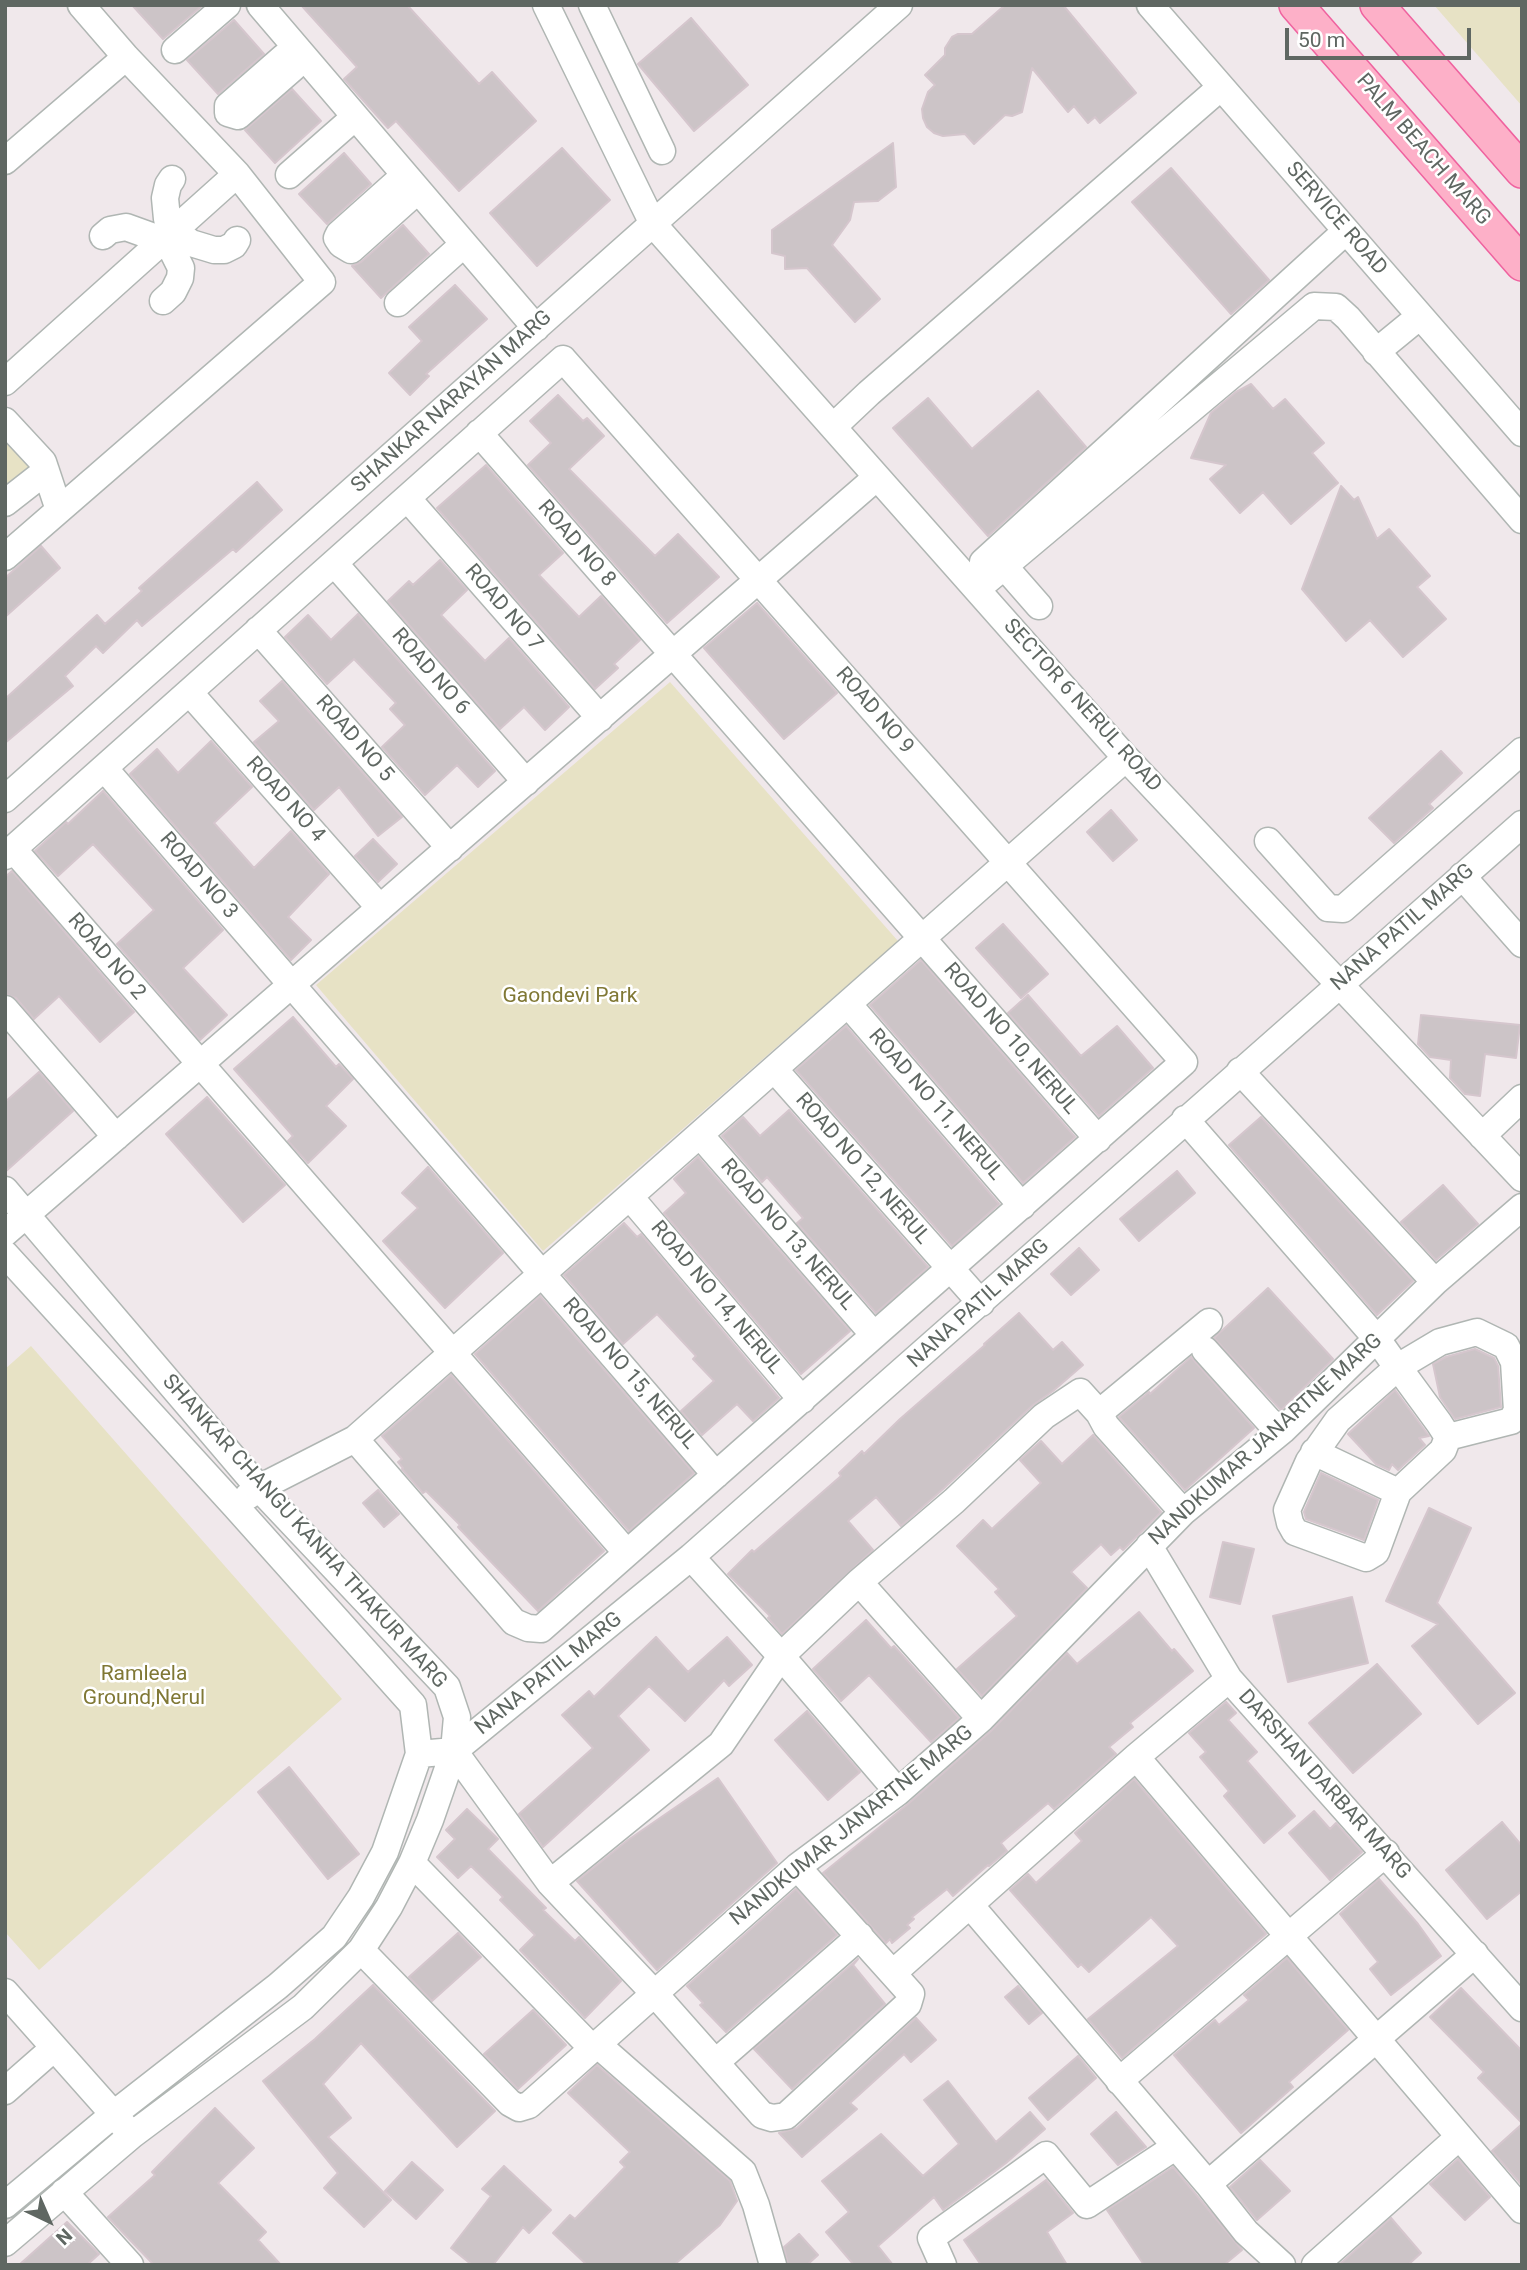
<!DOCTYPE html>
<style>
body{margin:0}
#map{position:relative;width:1527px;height:2270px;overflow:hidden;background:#f0e8eb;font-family:Roboto,sans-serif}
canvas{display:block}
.frame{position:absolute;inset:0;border:7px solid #5f6762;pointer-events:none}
.north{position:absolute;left:14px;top:2186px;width:70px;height:70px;-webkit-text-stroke:5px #fff;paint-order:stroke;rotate:136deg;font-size:19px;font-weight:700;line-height:28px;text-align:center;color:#5f6762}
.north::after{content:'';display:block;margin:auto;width:24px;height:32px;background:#5f6762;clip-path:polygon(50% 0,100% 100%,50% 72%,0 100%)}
.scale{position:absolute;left:1285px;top:28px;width:186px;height:32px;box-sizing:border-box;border:4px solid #5f6762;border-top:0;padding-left:9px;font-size:21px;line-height:24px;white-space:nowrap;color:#5f6762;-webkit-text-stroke:5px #fff;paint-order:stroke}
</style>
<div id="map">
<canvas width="1527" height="2270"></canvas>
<div class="frame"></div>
<div class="north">N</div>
<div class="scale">50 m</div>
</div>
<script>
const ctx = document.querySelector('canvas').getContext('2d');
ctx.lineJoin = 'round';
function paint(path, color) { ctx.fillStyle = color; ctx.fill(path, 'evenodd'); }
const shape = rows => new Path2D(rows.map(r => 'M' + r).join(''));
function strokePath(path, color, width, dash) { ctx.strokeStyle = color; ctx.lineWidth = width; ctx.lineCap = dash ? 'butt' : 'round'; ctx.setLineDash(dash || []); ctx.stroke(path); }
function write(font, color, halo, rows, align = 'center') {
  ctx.font = font + ' Roboto,sans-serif'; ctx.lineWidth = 5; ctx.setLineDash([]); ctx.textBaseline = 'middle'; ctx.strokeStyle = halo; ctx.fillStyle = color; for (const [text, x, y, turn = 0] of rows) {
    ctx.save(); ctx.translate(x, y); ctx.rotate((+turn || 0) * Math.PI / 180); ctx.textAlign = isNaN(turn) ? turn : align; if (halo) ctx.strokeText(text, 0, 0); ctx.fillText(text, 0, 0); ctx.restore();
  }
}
paint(shape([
 [1434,5,1522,5,1522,106],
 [5,436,45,480,5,514],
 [670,682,898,941,543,1251,316,985],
 [31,1346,342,1699,39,1970,5,1932,5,1369]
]), '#e7e2c5');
const building = shape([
 [132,5,203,5,163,39,132,5],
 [301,5,407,5,479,84,492,72,536,121,459,191,396,121,388,128,344,79,357,67,301,5],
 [1005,5,1063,5,1136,93,1100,123,1095,117,1088,123,1074,106,1068,112,1032,68,1022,112,1012,116,1005,115,974,144,965,134,943,136,934,133,927,127,923,118,922,109,928,92,935,85,925,75,945,55,945,48,952,37,958,34,972,34,1005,5],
 [691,18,748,85,694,131,638,64,691,18],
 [234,20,264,54,218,94,187,60,234,20],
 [292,89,321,121,275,163,245,130,292,89],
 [893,143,896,187,878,201,854,202,850,220,832,245,880,299,855,322,807,268,785,269,785,256,772,253,772,230,893,143],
 [562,148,610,200,537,266,490,213,562,148],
 [344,153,371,184,327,224,299,194,344,153],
 [1171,168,1269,280,1231,314,1132,202,1171,168],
 [403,225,429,254,381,298,352,266,361,262,403,225],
 [455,285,487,319,426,374,429,376,410,395,389,373,422,341,409,327,455,285],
 [1251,384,1273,409,1285,399,1324,443,1312,453,1338,483,1291,524,1263,492,1240,513,1210,479,1226,465,1191,458,1211,413,1236,392,1251,384],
 [1038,391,1086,447,988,536,893,428,928,398,972,449,1038,391],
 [558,395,583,421,587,418,604,436,569,469,655,556,678,534,719,577,667,623,528,465,551,443,530,421,558,395],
 [486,465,563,553,539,575,579,617,601,596,640,640,614,664,618,668,595,689,437,508,486,465],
 [257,482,282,510,236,552,233,549,142,626,137,620,103,653,96,646,65,676,73,686,5,743,5,699,97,615,105,624,142,591,139,588,257,482],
 [1341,486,1354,500,1358,497,1377,539,1389,529,1430,576,1417,587,1446,619,1403,657,1370,620,1346,641,1302,589,1341,486],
 [41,546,60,568,5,617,5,578,41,546],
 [440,560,467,590,441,615,485,661,509,638,569,707,545,730,524,707,500,729,388,601,409,581,413,585,440,560],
 [757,603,837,693,784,739,704,648,757,603],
 [358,614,495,771,478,787,457,765,425,795,382,747,405,725,390,709,396,703,354,659,327,684,285,637,308,615,331,640,358,614],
 [282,681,402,817,378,836,339,787,314,810,254,742,279,721,260,701,282,681],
 [211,741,252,787,214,823,254,868,291,831,329,874,288,917,311,940,291,960,130,774,157,749,178,773,211,741],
 [1441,751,1462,773,1429,804,1433,808,1394,843,1369,818,1441,751],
 [103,791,223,930,183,968,227,1015,200,1040,117,944,154,910,93,844,58,876,35,851,66,822,68,824,103,791],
 [1111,810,1137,840,1113,861,1087,832,1111,810],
 [373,839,397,864,378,882,355,856,373,839],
 [12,871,134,1012,100,1042,59,996,34,1019,16,998,5,994,5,877,12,871],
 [1003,924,1048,974,1021,998,976,948,1003,924],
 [921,960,1075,1137,1023,1183,870,1005,921,960],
 [1028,995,1081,1056,1117,1026,1153,1068,1099,1116,1008,1013,1028,995],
 [1421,1015,1520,1025,1516,1058,1485,1054,1480,1096,1465,1094,1450,1078,1451,1060,1430,1057,1418,1044,1421,1015],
 [293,1017,336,1067,339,1064,353,1079,326,1106,346,1126,308,1163,288,1141,293,1136,234,1069,293,1017],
 [846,1026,999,1204,952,1246,796,1070,846,1026],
 [39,1072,73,1111,5,1172,5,1102,39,1072],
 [207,1097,285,1185,243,1222,166,1134,207,1097],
 [789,1110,928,1267,876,1313,797,1223,803,1218,767,1177,762,1182,722,1136,743,1117,760,1136,789,1110],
 [1261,1117,1413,1281,1377,1315,1229,1145,1261,1117],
 [698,1157,850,1331,801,1374,664,1213,686,1193,674,1179,698,1157],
 [428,1167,503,1253,445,1308,383,1241,418,1208,402,1193,428,1167],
 [1177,1171,1195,1193,1139,1241,1120,1219,1177,1171],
 [1443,1185,1478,1224,1436,1260,1401,1222,1443,1185],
 [624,1223,637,1237,641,1234,779,1398,753,1421,737,1404,702,1435,681,1411,714,1381,693,1359,696,1356,657,1314,623,1344,564,1275,624,1223],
 [1079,1248,1099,1270,1071,1295,1051,1274,1079,1248],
 [1268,1288,1333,1359,1281,1410,1214,1338,1268,1288],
 [540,1296,694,1473,629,1531,475,1354,540,1296],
 [1019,1313,1053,1350,1062,1342,1083,1365,1053,1391,1033,1405,943,1489,901,1526,876,1497,848,1521,873,1550,782,1634,768,1618,770,1616,728,1574,752,1550,754,1552,841,1476,839,1473,862,1451,864,1454,900,1419,985,1345,984,1344,1019,1313],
 [1475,1349,1494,1358,1498,1366,1501,1407,1455,1419,1440,1397,1433,1364,1446,1357,1475,1349],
 [1191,1357,1254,1428,1185,1490,1119,1417,1149,1392,1150,1394,1191,1357],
 [451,1375,604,1551,538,1611,458,1527,460,1525,426,1491,423,1493,402,1469,403,1468,398,1462,402,1459,382,1436,451,1375],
 [1395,1390,1429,1436,1419,1438,1425,1445,1398,1470,1392,1464,1389,1470,1376,1464,1348,1434,1395,1390],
 [1093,1435,1161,1512,1123,1550,1120,1547,1111,1555,1101,1544,1071,1572,1087,1588,982,1696,957,1669,1017,1616,995,1592,999,1589,957,1546,983,1520,992,1529,1041,1483,1020,1460,1041,1441,1062,1464,1093,1435],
 [1321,1473,1378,1500,1364,1540,1306,1519,1304,1512,1321,1473],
 [378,1490,399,1514,384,1527,363,1503,378,1490],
 [1429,1508,1471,1528,1437,1603,1515,1693,1478,1724,1412,1646,1438,1624,1386,1601,1429,1508],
 [1223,1542,1254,1549,1240,1604,1210,1597,1223,1542],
 [1352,1597,1368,1663,1288,1682,1273,1616,1352,1597],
 [1139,1612,1172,1651,1174,1649,1193,1671,1130,1723,1133,1727,1109,1747,1116,1754,1054,1809,1048,1803,1001,1843,1007,1851,989,1866,988,1865,953,1896,947,1889,912,1917,914,1919,907,1925,910,1928,892,1943,890,1939,886,1943,823,1873,908,1804,991,1731,1067,1653,1077,1664,1139,1612],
 [866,1620,891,1648,894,1646,959,1718,931,1742,869,1675,841,1701,813,1669,866,1620],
 [656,1637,688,1672,727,1637,752,1665,729,1686,724,1680,685,1721,649,1686,618,1716,649,1750,543,1847,519,1814,593,1748,562,1715,589,1691,594,1697,656,1637],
 [1377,1664,1421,1714,1353,1773,1309,1723,1377,1664],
 [1226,1702,1236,1713,1228,1720,1257,1752,1247,1761,1295,1816,1264,1843,1224,1796,1229,1791,1200,1757,1206,1752,1189,1733,1226,1702],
 [807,1711,860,1772,828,1800,775,1740,807,1711],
 [289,1767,359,1854,328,1879,258,1792,289,1767],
 [718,1778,777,1863,657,1970,577,1881,628,1840,718,1778],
 [1134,1779,1266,1934,1122,2058,1088,2019,1178,1946,1151,1917,1089,1972,1081,1964,1078,1967,1010,1890,1028,1874,1036,1883,1082,1841,1075,1833,1134,1779],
 [467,1809,498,1839,488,1849,546,1908,543,1910,575,1941,579,1937,621,1981,585,2018,520,1950,535,1935,500,1900,503,1897,471,1866,458,1878,437,1857,455,1839,446,1830,467,1809],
 [1314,1811,1330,1829,1336,1823,1362,1852,1330,1880,1289,1833,1314,1811],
 [1502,1822,1522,1846,1522,1891,1487,1919,1446,1870,1502,1822],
 [1379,1879,1418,1924,1441,1956,1391,1995,1370,1969,1378,1962,1340,1914,1379,1879],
 [796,1889,837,1935,726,2032,700,2005,703,2003,687,1986,796,1889],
 [458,1933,481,1957,432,2001,409,1977,458,1933],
 [1287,1958,1348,2030,1289,2082,1293,2087,1241,2133,1174,2055,1215,2020,1219,2025,1249,2000,1244,1995,1287,1958],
 [858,1959,853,1965,885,2004,792,2089,754,2049,858,1959],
 [373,1985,495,2111,457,2147,361,2043,323,2084,351,2118,328,2137,391,2200,364,2227,324,2188,338,2173,263,2081,315,2039,373,1985],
 [1018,1986,1042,2013,1029,2024,1005,1997,1018,1986],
 [1461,1988,1522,2051,1522,2123,1478,2078,1484,2072,1430,2017,1461,1988],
 [533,2010,566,2045,518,2089,484,2054,533,2010],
 [916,2018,936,2040,911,2062,904,2054,850,2103,857,2109,802,2157,779,2133,797,2128,916,2018],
 [1078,2056,1096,2078,1048,2120,1029,2098,1078,2056],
 [597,2065,730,2181,737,2201,720,2225,674,2265,587,2265,553,2233,570,2215,575,2219,625,2167,620,2162,630,2152,568,2093,597,2065],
 [948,2081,996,2142,1030,2112,1045,2129,1006,2163,943,2210,934,2197,878,2246,893,2265,854,2265,826,2232,849,2212,822,2181,881,2134,923,2176,959,2144,924,2100,948,2081],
 [215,2108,254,2148,218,2183,266,2232,258,2240,281,2265,154,2265,108,2217,155,2175,152,2172,215,2108],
 [1116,2112,1146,2147,1118,2165,1091,2134,1116,2112],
 [1522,2124,1522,2185,1492,2151,1522,2124],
 [1458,2159,1490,2197,1465,2220,1430,2184,1458,2159],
 [1260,2160,1290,2191,1257,2220,1230,2187,1260,2160],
 [412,2162,443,2190,416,2219,385,2191,412,2162],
 [504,2166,551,2210,529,2233,523,2227,493,2265,472,2265,451,2248,491,2196,482,2189,504,2166],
 [1173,2167,1242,2250,1224,2265,1144,2265,1107,2210,1173,2167],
 [1046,2180,1073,2213,1047,2232,1067,2265,981,2265,964,2240,1046,2180],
 [1391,2218,1421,2253,1408,2265,1339,2265,1391,2218],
 [67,2222,99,2254,87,2265,19,2265,67,2222],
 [799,2234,818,2255,807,2265,788,2265,784,2247,799,2234]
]);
paint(building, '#ccc4c7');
strokePath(building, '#d5c6cd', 2);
const minor = shape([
 [260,5,536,328],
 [546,5,653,224,1126,758,1522,1178],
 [592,5,662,151],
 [1150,5,1522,433],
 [175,50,227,5],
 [284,57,228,106,228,113,238,116,293,68],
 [5,161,126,57],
 [289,175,355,117],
 [172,179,168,185,165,198,167,219,174,230,191,243,214,250,224,250,234,245,237,240],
 [395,184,339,234,337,238,341,244,351,250,408,199],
 [103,236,110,230,126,227,162,240,170,246,181,268,180,278,173,292,163,301],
 [398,303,455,252],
 [1376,352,1420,316],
 [5,382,237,174],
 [5,421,43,462,59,510],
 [833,427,869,393,1221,87],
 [479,433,1098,1139],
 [407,498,600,718],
 [5,503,46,471],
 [5,557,322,282,237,174,126,57,81,5],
 [983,562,1346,231],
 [334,563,526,782],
 [1004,566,1039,606],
 [977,589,1314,306,1336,307,1348,318,1522,520],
 [258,630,450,848],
 [189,692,380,908],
 [104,768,716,1475],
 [5,799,899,5],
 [1268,841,1328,908,1343,909,1522,751],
 [13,849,627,1553],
 [5,856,563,359,1184,1062,541,1629,528,1628,514,1622,355,1439],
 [1462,876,1522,944],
 [848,1004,1022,1206],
 [5,1009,116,1137],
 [774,1069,981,1303],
 [1240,1071,1435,1282],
 [1185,1119,1377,1339,1392,1360,1398,1367,1439,1423,1448,1437,1443,1450,1398,1492,1376,1552,1366,1558,1295,1532,1290,1523,1287,1510,1309,1461,1338,1420,1398,1367,1440,1342,1477,1332,1506,1346,1514,1362,1517,1411,1511,1421,1448,1437],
 [700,1135,874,1335],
 [1482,1136,1522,1098],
 [5,1190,259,1488,447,1687,457,1717,454,1751,430,1820,412,1863,389,1907,361,1950,303,2007,132,2135,5,2243],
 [630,1197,802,1400],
 [5,1233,877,477],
 [5,1254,235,1506,413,1705,419,1754,385,1852,361,1897,334,1937,278,1986,114,2114,5,2205],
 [1205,1350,1269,1421,1283,1430],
 [1099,1413,1209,1322],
 [1314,1452,1398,1492],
 [248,1496,259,1488,355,1439,1126,758],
 [1149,1546,1229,1679,1522,2008],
 [691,1557,781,1656,898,1792],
 [859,1582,981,1719],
 [454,1751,550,1883,654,1993,762,2115,772,2118,786,2116,908,2004,911,1994,797,1867],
 [419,1754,454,1751,691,1557,1522,824],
 [1136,1757,1522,2210],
 [412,1863,592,2048],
 [550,1883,721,1744,781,1656,859,1582,954,1501,1044,1416,1080,1392,1099,1413,1106,1426,1183,1512],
 [970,1905,1208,2184,1246,2232,1282,2265],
 [361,1950,510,2103,519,2108,529,2105,797,1867,898,1792,981,1719,1183,1512,1283,1430,1435,1282,1522,1207],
 [893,1973,1136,1757,1229,1679],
 [5,1992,124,2126],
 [597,2044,743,2172,756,2205,773,2265],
 [716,2062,860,1936],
 [1119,2081,1386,1853],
 [5,2091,54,2048],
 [1208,2184,1475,1954],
 [64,2192,130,2265],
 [943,2265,931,2238,1046,2155,1087,2205,1175,2147],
 [1315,2265,1459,2137]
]);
const major = shape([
 [1296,5,1522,264],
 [1377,5,1522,171]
]);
strokePath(minor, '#b0b6b3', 29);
strokePath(major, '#ef629f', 36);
strokePath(minor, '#fff', 26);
strokePath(major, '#fdb0c8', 33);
write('21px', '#5f6762', '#fff', [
 ["PALM BEACH MARG",1423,150,49],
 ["SERVICE ROAD",1336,219,49],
 ["SHANKAR NARAYAN MARG",452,402,-42],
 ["ROAD NO 8",576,544,49],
 ["ROAD NO 7",503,608,49],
 ["ROAD NO 6",430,672,49],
 ["SECTOR 6 NERUL ROAD",1082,706,48],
 ["ROAD NO 9",874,711,49],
 ["ROAD NO 5",354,739,49],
 ["ROAD NO 4",285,800,48],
 ["ROAD NO 3",198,876,49],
 ["NANA PATIL MARG",1403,928,-41],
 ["ROAD NO 2",106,957,49],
 ["ROAD NO 10, NERUL",1010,1039,49],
 ["ROAD NO 11, NERUL",935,1105,49],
 ["ROAD NO 12, NERUL",862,1169,49],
 ["ROAD NO 13, NERUL",787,1235,49],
 ["ROAD NO 14, NERUL",716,1298,50],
 ["NANA PATIL MARG",979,1304,-42],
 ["ROAD NO 15, NERUL",629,1374,49],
 ["NANDKUMAR JANARTNE MARG",1266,1440,-42],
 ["SHANKAR CHANGU KANHA THAKUR MARG",304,1532,48],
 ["NANA PATIL MARG",549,1674,-39],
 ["DARSHAN DARBAR MARG",1324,1785,48],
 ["NANDKUMAR JANARTNE MARG",852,1826,-39]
]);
write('21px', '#807835', '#fff', [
 ["Gaondevi Park",570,997],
 ["Ramleela",144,1675],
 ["Ground,Nerul",144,1699]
]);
</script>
